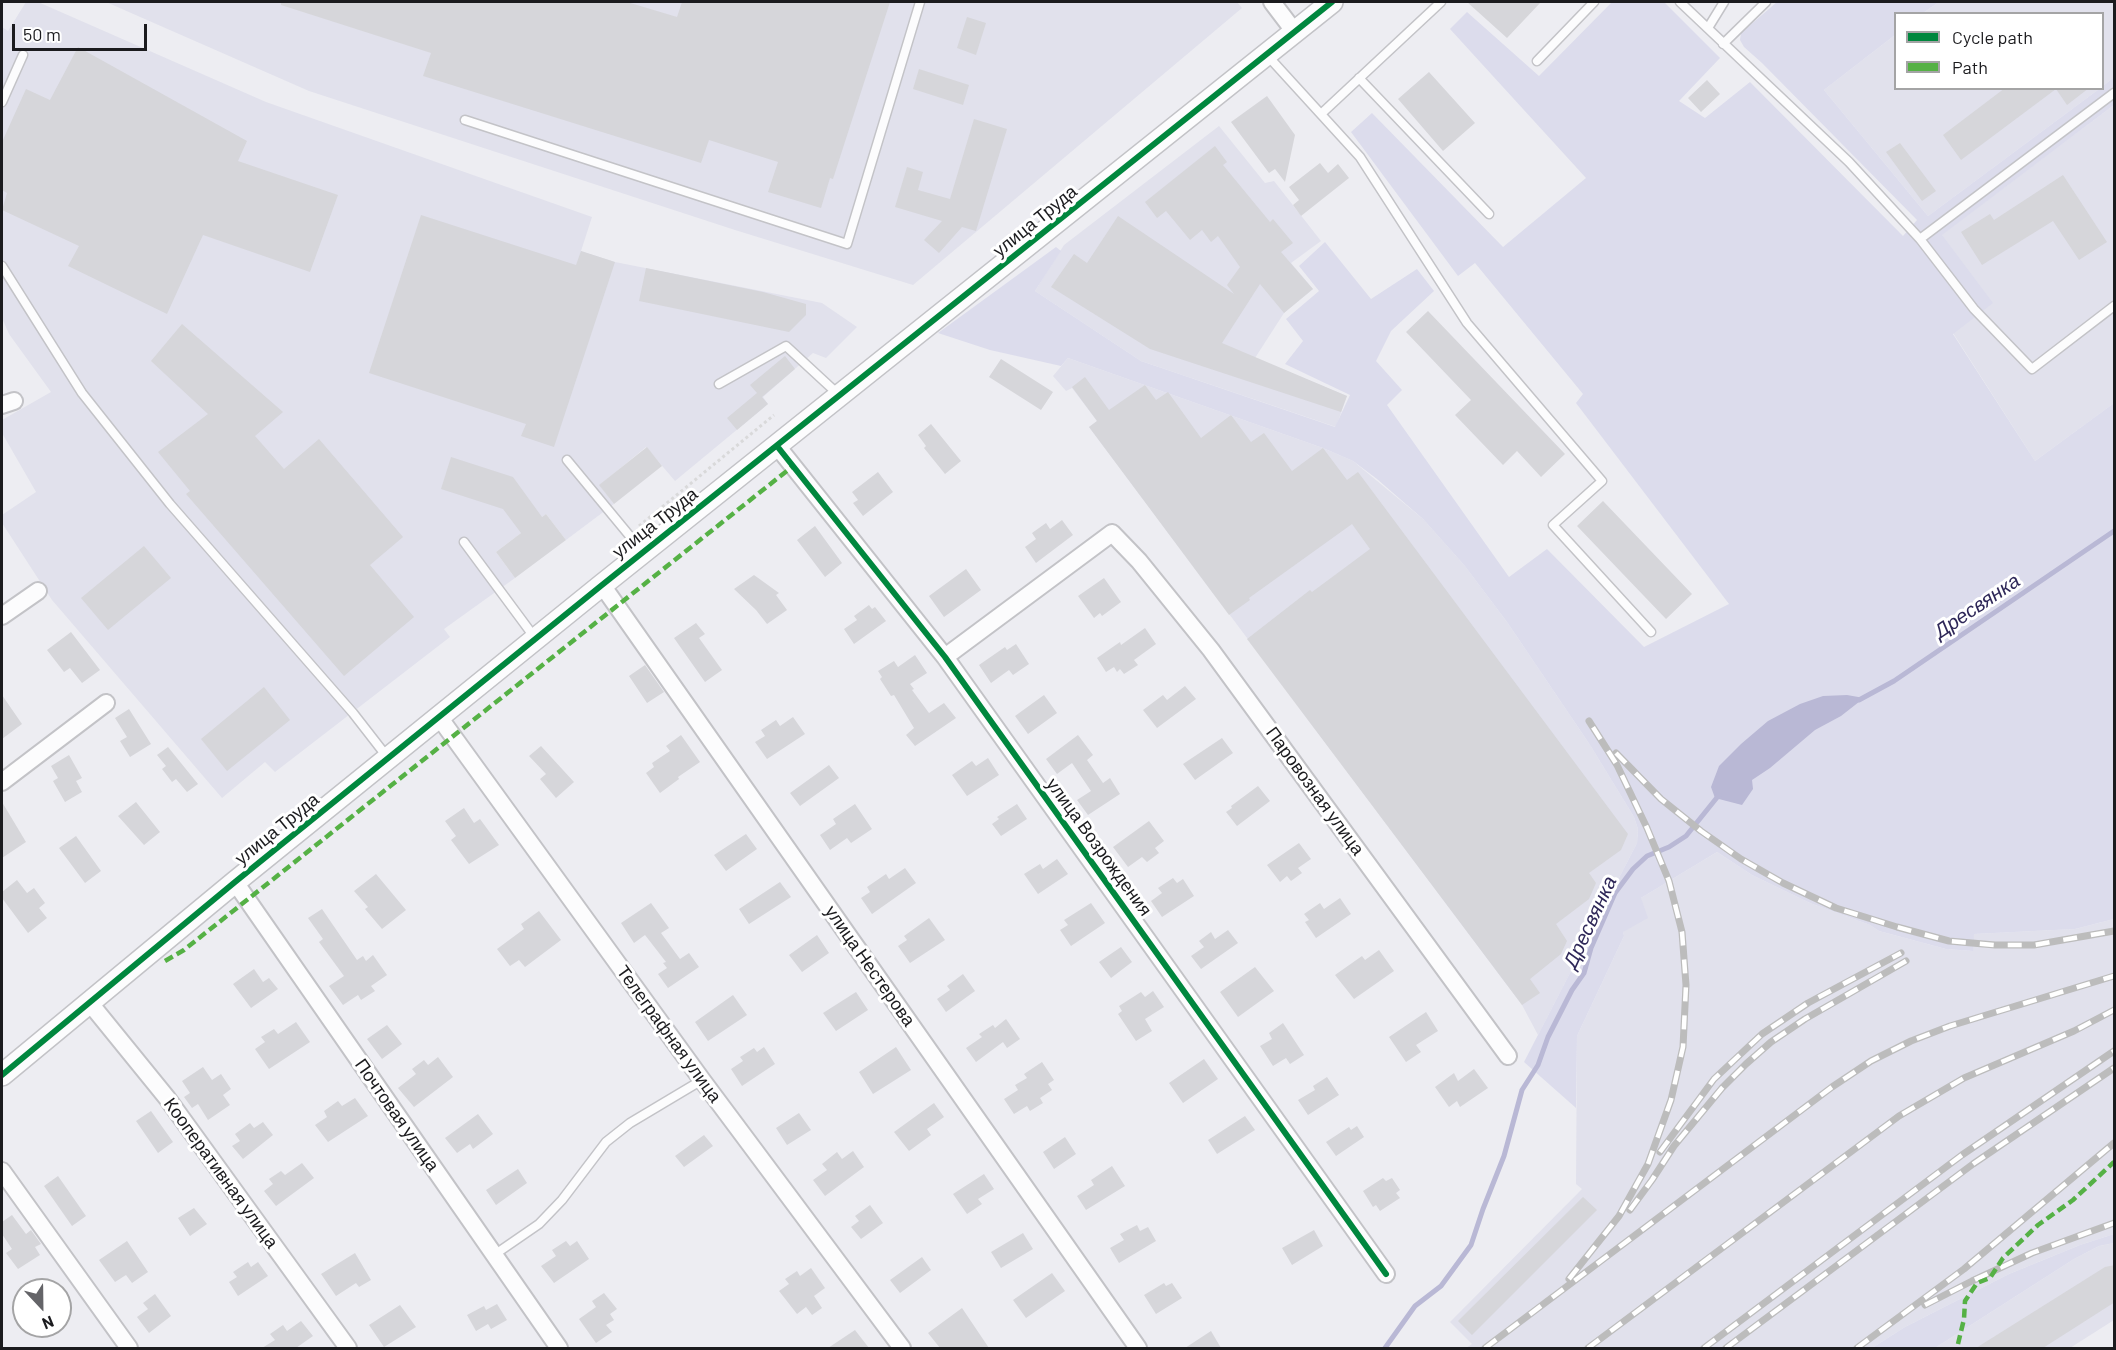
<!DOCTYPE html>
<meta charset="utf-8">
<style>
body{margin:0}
#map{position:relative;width:2116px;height:1350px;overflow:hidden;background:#ededf2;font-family:Barlow,sans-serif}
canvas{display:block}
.frame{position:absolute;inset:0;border:3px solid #1b1b1e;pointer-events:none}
.legend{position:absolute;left:1894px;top:12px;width:210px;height:78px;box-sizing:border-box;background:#fff;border:2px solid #a4a4a5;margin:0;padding:8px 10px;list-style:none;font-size:18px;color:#1b1b1e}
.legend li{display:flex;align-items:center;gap:12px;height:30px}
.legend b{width:30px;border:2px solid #a4a4a5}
.north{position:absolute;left:12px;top:1278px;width:60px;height:60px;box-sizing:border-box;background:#fff;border:2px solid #a4a4a5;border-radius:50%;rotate:158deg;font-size:16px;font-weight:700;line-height:24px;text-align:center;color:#1b1b1e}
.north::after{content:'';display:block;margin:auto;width:21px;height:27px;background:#646468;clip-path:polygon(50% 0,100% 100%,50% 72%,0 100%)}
.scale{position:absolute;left:12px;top:24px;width:135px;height:27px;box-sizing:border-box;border:3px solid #1b1b1e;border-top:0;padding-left:8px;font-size:18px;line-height:21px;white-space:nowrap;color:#1b1b1e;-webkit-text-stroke:4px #fff;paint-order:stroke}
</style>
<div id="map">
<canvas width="2116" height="1350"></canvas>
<div class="frame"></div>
<ul class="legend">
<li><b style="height:8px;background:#00873e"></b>Cycle path</li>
<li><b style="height:8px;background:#55b145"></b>Path</li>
</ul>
<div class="north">N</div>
<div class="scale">50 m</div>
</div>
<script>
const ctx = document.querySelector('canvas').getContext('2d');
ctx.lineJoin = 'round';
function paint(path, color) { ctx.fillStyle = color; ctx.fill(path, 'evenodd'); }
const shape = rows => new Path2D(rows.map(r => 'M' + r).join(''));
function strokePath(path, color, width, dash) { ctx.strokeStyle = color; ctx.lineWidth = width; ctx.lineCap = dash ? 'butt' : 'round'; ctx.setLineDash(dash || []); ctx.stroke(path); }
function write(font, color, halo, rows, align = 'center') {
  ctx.font = font + ' Barlow,sans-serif'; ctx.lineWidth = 6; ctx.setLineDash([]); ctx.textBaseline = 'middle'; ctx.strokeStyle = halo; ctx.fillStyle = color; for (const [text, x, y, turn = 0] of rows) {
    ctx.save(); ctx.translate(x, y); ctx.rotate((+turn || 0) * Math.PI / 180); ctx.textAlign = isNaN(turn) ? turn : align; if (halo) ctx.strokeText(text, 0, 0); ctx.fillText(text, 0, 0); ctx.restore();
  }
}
paint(shape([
 [26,2,38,2,266,102,592,217,581,251,615,262,822,303,857,327,826,358,813,353,763,397,768,404,675,481,646,447,600,485,614,504,566,540,546,514,496,552,515,578,444,629,450,637,275,772,265,762,222,798,52,600,2,523,2,515,36,492,2,433,2,420,51,392,9,334,2,318,2,27,8,31],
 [106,2,1237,2,1242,8,913,285,735,230,309,91],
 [1939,2,2114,2,2114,77,2103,86,2102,14,1923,13],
 [1895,35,1896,88,2099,89,1928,216,1824,90],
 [2114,105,2114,403,2035,461,1953,333,1942,234],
 [1219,126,1265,183,1274,181,1321,241,1291,263,1313,289,1284,313,1255,358,1347,396,1336,427,1141,361,1035,291,1064,245],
 [1068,358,1323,448,1353,461,1423,519,1464,565,1507,622,1590,745,1634,817,1638,829,1637,843,1538,1035,1522,1005,1089,427,1097,421,1072,388,1066,391,1053,376],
 [1717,852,1752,875,1810,903,1870,925,1879,931,1946,949,1972,951,1973,934,2075,929,2114,919,2114,1234,2080,1245,2009,1274,1905,1327,1872,1348,1466,1348,1472,1344,1450,1322,1582,1189,1576,1184,1577,1036,1624,936,1623,932,1641,898],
 [2114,1243,2114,1320,2070,1348,1935,1348,2074,1259,2099,1246]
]), '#e1e1ec');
paint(shape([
 [1612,2,1664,2,1720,58,1679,101,1705,118,1750,82,1903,236,1917,220,1762,63,1744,47,1740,40,1741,33,1777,2,1939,2,1923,13,1896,14,1895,35,1824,90,1928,216,2099,89,2102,88,2103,86,2114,77,2114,105,1942,235,1993,303,1953,334,2035,461,2114,403,2114,919,2075,929,1974,934,1973,951,1946,949,1879,931,1870,925,1810,903,1752,875,1717,852,1641,898,1648,918,1623,932,1624,936,1577,1036,1576,1108,1524,1062,1637,843,1638,829,1634,817,1590,745,1507,622,1464,565,1423,519,1377,479,1353,461,1323,448,1068,358,1061,366,990,350,938,333,1056,247,1061,251,1035,291,1141,361,1335,427,1350,395,1285,364,1303,341,1286,319,1319,291,1299,266,1325,242,1371,299,1417,269,1434,291,1391,331,1376,361,1402,390,1387,405,1509,577,1547,549,1644,647,1729,604,1576,403,1583,394,1475,263,1458,276,1351,132,1372,113,1503,247,1586,178,1450,29,1467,12,1539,76],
 [2114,1234,2114,1243,2099,1246,2074,1259,1935,1348,1872,1348,1905,1327,2009,1274,2080,1245]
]), '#dcdcec');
paint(shape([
 [1847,695,1864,698,1841,716,1815,730,1770,768,1752,780,1753,789,1742,805,1715,798,1711,787,1719,766,1741,744,1768,721,1800,704,1823,696]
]), '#b9b8d5');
strokePath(shape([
 [1859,700,1894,681,2114,531],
 [1385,1348,1415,1306,1441,1286,1471,1245,1483,1209,1504,1156,1522,1090,1538,1065,1548,1037,1572,990,1584,973,1591,948,1615,893,1633,869,1647,856,1669,847,1686,836,1719,795]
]), '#b9b8d5', 5);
paint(shape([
 [281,2,627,2,677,17,682,2,890,2,833,179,830,178,821,208,768,192,778,162,709,140,701,163,423,76,431,53,281,5],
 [1467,2,1541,2,1507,38],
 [967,17,986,23,976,55,957,48],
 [78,47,247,141,238,161,338,195,310,272,203,235,167,314,68,266,79,246,2,210,7,193,2,190,2,142,26,89,50,100],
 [919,69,969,85,963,105,913,89],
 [1429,72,1475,123,1443,151,1398,99],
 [1707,80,1720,94,1701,112,1688,98],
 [2005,88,2089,88,2067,105,2056,89,1961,160,1943,135],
 [1267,96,1295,135,1285,182,1275,169,1269,173,1231,122],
 [974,119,1007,129,976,231,962,227,939,253,924,240,942,221,895,207,907,167,923,172,918,190,950,199],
 [1900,143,1936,191,1922,201,1886,152],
 [1215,146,1227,162,1223,165,1270,222,1273,219,1293,243,1281,252,1313,289,1284,313,1260,284,1222,343,1347,396,1341,412,1150,349,1051,287,1074,254,1087,263,1118,216,1234,294,1227,285,1240,267,1218,236,1211,242,1202,230,1190,240,1166,211,1157,218,1145,202],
 [1320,163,1328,173,1338,164,1349,178,1301,216,1293,205,1299,200,1289,187],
 [2063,175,2107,242,2079,260,2053,221,1982,265,1961,232,1990,214,1994,220],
 [421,215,576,265,581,251,615,262,554,447,521,436,526,424,369,373],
 [646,268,763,292,806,304,806,315,789,332,639,301],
 [1428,311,1565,454,1541,477,1517,451,1503,465,1455,415,1471,400,1406,332],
 [182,324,283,412,255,436,284,469,319,439,403,537,370,565,414,617,344,676,186,494,190,491,158,452,208,414,151,361],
 [785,356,795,369,762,397,768,404,737,430,727,418,757,393,750,385],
 [1001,359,1053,392,1041,410,989,377],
 [1085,377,1109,410,1145,385,1156,400,1168,392,1201,438,1231,415,1251,442,1264,433,1292,471,1323,448,1347,480,1358,472,1628,834,1621,850,1589,873,1596,883,1589,899,1556,924,1567,941,1561,954,1530,979,1540,993,1522,1005,1247,639,1310,590,1312,592,1370,549,1352,524,1249,598,1250,600,1229,615,1089,427,1097,421,1072,387],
 [931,424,961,461,945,474,924,448,926,446,918,435],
 [647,447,662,466,614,504,599,485],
 [451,457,513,477,542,517,546,514,566,540,515,578,496,552,521,533,503,509,441,489],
 [878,472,893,492,863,516,853,503,858,500,852,492],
 [1603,501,1692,594,1666,619,1577,526],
 [1062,520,1073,535,1036,563,1025,547,1036,539,1032,533,1046,523,1050,529],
 [815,526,842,563,825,577,797,540],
 [144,546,171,578,108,630,81,598],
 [966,569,981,590,944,617,929,596],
 [754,575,779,593,776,595,787,610,767,624,756,610,734,589],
 [1104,578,1121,602,1102,616,1100,613,1094,618,1078,596],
 [869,605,872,609,875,607,886,621,854,644,844,629,857,620,854,616],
 [696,623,705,634,699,638,722,670,705,682,674,638],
 [1145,628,1156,644,1134,660,1138,665,1124,674,1120,669,1117,672,1114,667,1106,672,1097,658,1120,642,1121,645],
 [71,632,100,670,82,683,70,668,64,672,47,650],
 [1016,644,1029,664,1013,675,1009,670,991,683,979,665,1005,647,1007,650],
 [915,655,927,673,910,684,914,689,912,690,929,713,944,703,956,718,915,746,906,735,914,728,894,695,891,696,880,679,882,677,878,671,894,661,898,667],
 [645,665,664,692,647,703,629,676],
 [1185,686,1196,699,1157,728,1143,710,1163,695,1167,700],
 [264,687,290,720,227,771,201,739],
 [2,695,22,724,2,739],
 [1044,695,1057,713,1028,734,1015,716],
 [129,709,151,744,130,757,120,741,127,737,115,718],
 [793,717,805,734,767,759,755,742,765,736,761,730,776,720,780,726],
 [681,735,700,762,678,777,679,779,660,793,646,773,654,767,652,763,670,751,666,746],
 [1078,735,1093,755,1087,760,1103,783,1110,778,1120,794,1088,815,1077,800,1091,791,1072,763,1057,774,1046,759],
 [1222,738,1233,753,1195,780,1183,764],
 [541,746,574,782,556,798,540,779,546,774,529,756],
 [168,747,198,784,187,792,176,779,172,782,162,769,166,766,157,755],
 [69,755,82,778,76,781,82,792,65,802,53,781,58,778,51,766],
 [988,758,999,775,967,796,952,775,972,761,976,766],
 [829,765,839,778,800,806,790,793],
 [1258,786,1270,801,1237,826,1226,812,1232,808,1231,806],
 [2,802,26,842,2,858],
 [136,802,160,832,144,845,118,816],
 [855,804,872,829,851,843,847,838,830,850,820,835,836,824,833,819],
 [1017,804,1027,819,1001,836,992,824,999,819,997,817],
 [464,808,474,823,480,819,499,845,469,864,451,840,456,836,445,821],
 [1149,821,1164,841,1155,848,1159,853,1147,862,1142,857,1128,867,1113,847],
 [746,834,757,849,726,871,714,855],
 [76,836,101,871,85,883,59,848],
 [1299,843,1311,859,1298,868,1302,873,1291,881,1287,876,1280,882,1267,865],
 [1057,859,1068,874,1038,894,1024,874,1040,864,1043,869],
 [905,868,916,883,872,914,861,898,870,892,867,887,886,874,889,879],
 [376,874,406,910,382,929,365,909,368,907,354,891],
 [1173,878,1177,883,1183,879,1194,896,1162,917,1151,901,1162,893,1158,888],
 [17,880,27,893,34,888,45,903,39,908,47,918,28,933,2,898,2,892],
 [780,882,791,897,749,924,739,909],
 [1340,898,1351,914,1316,938,1305,922,1309,920,1304,914,1320,903,1324,909],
 [651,903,669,928,661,933,680,959,689,953,699,967,668,988,658,974,667,968,663,963,666,962,645,935,634,943,621,923],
 [1091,903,1105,923,1071,946,1060,930,1068,925,1064,920],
 [322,909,357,960,363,956,366,961,373,955,387,975,371,986,375,991,361,1000,358,995,343,1005,329,986,344,976,319,942,323,939,308,918],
 [539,911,561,940,525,967,519,960,510,966,497,949,524,929,521,924],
 [929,918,945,940,910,963,898,946,907,940,904,936],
 [1228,930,1238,943,1201,969,1191,956,1204,947,1199,941,1211,932,1215,939],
 [817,935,829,953,802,972,789,955],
 [1121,947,1132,962,1111,978,1099,962],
 [1379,950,1394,971,1354,999,1335,975,1362,956,1365,960],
 [1255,967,1274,991,1238,1017,1220,992],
 [254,969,263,982,269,978,278,989,251,1008,233,984],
 [963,974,975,991,946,1012,937,999,950,990,947,986],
 [1153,991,1164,1007,1145,1019,1152,1031,1136,1041,1118,1014,1122,1011,1119,1006,1141,992,1145,997],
 [856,992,868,1010,836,1031,823,1013],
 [733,995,747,1015,708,1041,695,1022],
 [1426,1012,1438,1031,1416,1045,1421,1052,1406,1062,1389,1037],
 [1006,1019,1020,1039,1007,1048,1003,1042,976,1062,966,1048,982,1037,979,1034,993,1025,995,1028],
 [296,1022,310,1042,269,1069,255,1049,265,1042,261,1037,274,1029,278,1034],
 [1283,1023,1304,1055,1290,1064,1286,1058,1273,1066,1260,1046,1272,1039,1269,1033],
 [387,1025,402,1044,382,1059,367,1039],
 [764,1047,775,1064,742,1086,731,1069,743,1061,740,1057,754,1048,757,1052],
 [896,1047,911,1070,873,1094,859,1072],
 [438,1057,453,1077,414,1107,398,1088,416,1074,412,1069,424,1060,428,1065],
 [1204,1059,1218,1079,1183,1103,1169,1083],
 [1042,1062,1054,1080,1048,1084,1052,1090,1040,1098,1043,1103,1030,1111,1027,1106,1014,1114,1004,1099,1018,1090,1015,1085,1027,1078,1024,1074],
 [203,1067,212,1080,221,1074,231,1089,223,1095,230,1105,208,1120,198,1104,192,1108,184,1097,190,1093,182,1081],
 [1474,1069,1488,1088,1460,1107,1457,1101,1449,1107,1435,1087,1454,1073,1458,1081],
 [1327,1077,1339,1095,1308,1115,1298,1100,1315,1090,1313,1086],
 [355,1098,368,1116,328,1142,315,1125,327,1117,324,1111,338,1101,342,1106],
 [934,1103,944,1117,927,1129,931,1135,909,1151,894,1132],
 [151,1111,173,1142,158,1153,136,1121],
 [799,1113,811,1130,787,1145,776,1128],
 [478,1114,493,1134,473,1149,470,1144,457,1153,445,1138],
 [1245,1116,1255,1130,1217,1154,1208,1140],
 [263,1122,273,1135,243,1159,232,1146,240,1141,235,1134,250,1123,254,1128],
 [1357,1126,1364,1137,1336,1156,1326,1142,1349,1127,1351,1130],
 [704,1135,713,1146,684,1167,675,1156],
 [1065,1137,1076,1154,1054,1169,1043,1152],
 [853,1151,864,1167,825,1196,813,1180,827,1170,822,1164,837,1152,842,1159],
 [302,1163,314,1178,276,1206,264,1191,273,1184,269,1179,281,1171,285,1175],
 [1112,1166,1125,1186,1086,1210,1077,1196,1094,1185,1091,1180],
 [518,1169,527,1183,496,1205,486,1190],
 [984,1174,994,1189,978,1199,982,1204,967,1214,953,1194],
 [58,1176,86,1216,72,1226,44,1186],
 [1383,1178,1386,1181,1392,1178,1400,1190,1396,1193,1400,1198,1380,1211,1376,1205,1373,1207,1363,1191],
 [1583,1197,1597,1210,1472,1335,1458,1321],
 [870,1205,883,1223,861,1239,851,1227,859,1221,855,1216],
 [194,1208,207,1224,190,1236,178,1218],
 [12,1215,26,1234,31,1230,41,1244,35,1247,40,1255,18,1269,6,1253,12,1249,2,1234,2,1222],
 [1137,1225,1140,1231,1148,1227,1156,1241,1119,1263,1110,1248,1124,1240,1120,1234],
 [1314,1230,1323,1246,1292,1265,1282,1248],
 [1023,1233,1033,1249,1001,1268,991,1252],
 [127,1241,148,1272,132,1283,126,1275,115,1282,99,1260],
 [566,1241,570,1246,577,1241,589,1259,554,1283,541,1266,556,1256,552,1250],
 [355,1253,371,1280,359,1287,356,1283,336,1296,321,1274],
 [922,1257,931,1270,900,1293,890,1280],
 [248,1262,251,1267,258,1262,268,1276,238,1296,229,1282,237,1277,233,1272],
 [2115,1265,2115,1302,2043,1348,1976,1348,2105,1267],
 [811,1268,825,1288,814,1296,822,1308,812,1315,806,1307,797,1314,779,1291,789,1284,785,1279,797,1271,800,1276],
 [1052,1273,1065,1291,1026,1318,1013,1300],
 [1164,1283,1166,1286,1172,1283,1182,1298,1156,1314,1144,1295],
 [604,1293,617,1309,610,1314,614,1320,606,1325,612,1332,596,1343,579,1319,596,1307,592,1301],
 [155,1294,171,1316,149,1333,137,1317,148,1309,143,1303],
 [497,1304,507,1320,491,1329,488,1324,476,1331,467,1315,484,1306,486,1310],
 [400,1305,416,1327,384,1347,369,1325],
 [962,1308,989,1348,940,1348,928,1333],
 [301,1321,313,1336,296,1348,262,1348,275,1340,270,1334,283,1325,287,1331],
 [855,1330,869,1348,828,1348],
 [1211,1331,1221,1348,1185,1348]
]), '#d6d6da');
const service = shape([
 [1680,2,1849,162,1920,239,1974,309,2032,369,2114,306],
 [1708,28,1724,2],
 [1723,44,1766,2],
 [1266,54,1360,157,1467,323,1602,481,1553,525,1651,632],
 [1537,61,1594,2],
 [1359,78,1489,214],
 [2,102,23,55],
 [1321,114,1441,2],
 [465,120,847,244,920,2],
 [1920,239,2114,93],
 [2,266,82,393,170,504,353,713,388,758],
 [719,384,786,346,839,395],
 [567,460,643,552],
 [464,542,535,638],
 [494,1255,539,1224,562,1200,606,1142,630,1123,702,1080]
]);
const minor = shape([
 [1272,2,1294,31],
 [2,405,14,401],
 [777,446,945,657,1386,1274],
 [602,585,1138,1348],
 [2,616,38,591],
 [945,657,1112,533,1139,561,1211,650,1508,1056],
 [439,717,702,1080,902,1348],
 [2,782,106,703],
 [235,882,559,1348],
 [89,1002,167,1098,348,1348],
 [2,1171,129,1348]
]);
const tertiary = shape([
 [2,1075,235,882,602,585,1332,2]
]);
strokePath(service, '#c3c3c7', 11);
strokePath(minor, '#c3c3c7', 20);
strokePath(tertiary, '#c3c3c7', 24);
strokePath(shape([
 [639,526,774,415]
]), '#d9d9da', 3, [3, 3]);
strokePath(service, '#fcfcfd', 8);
strokePath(minor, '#fcfcfd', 16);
strokePath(tertiary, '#fcfcfd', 21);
const rail = shape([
 [1616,753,1661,799,1701,831,1741,859,1783,883,1836,908,1897,927,1949,941,1995,945,2034,945,2114,931],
 [1660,1152,1714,1079,1762,1034,1808,1003,1901,953],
 [1630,1210,1652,1180,1674,1146,1722,1088,1746,1064,1771,1042,1805,1019,1906,961],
 [1569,1279,1619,1216,1648,1164,1671,1100,1683,1047,1686,985,1682,932,1669,881,1647,828,1617,765,1589,721],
 [1925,1305,1972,1281,2032,1253,2114,1223],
 [1485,1348,1832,1087,1871,1061,1911,1041,1950,1026,2114,976],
 [1588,1348,1899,1116,1964,1078,2074,1031,2114,1010],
 [1704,1348,1962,1155,2114,1051],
 [1726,1348,1973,1164,2114,1068],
 [1857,1348,1964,1269,2114,1143]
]);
strokePath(rail, '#bcbcbc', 7);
strokePath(rail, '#fff', 4.5, [14]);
strokePath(shape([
 [165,961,184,950,793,466],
 [1958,1344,1964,1319,1965,1301,1977,1283,1990,1278,2003,1258,2038,1225,2073,1200,2114,1162]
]), '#55b145', 4.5, [9, 4.5]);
strokePath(shape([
 [777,446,945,657,1386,1274],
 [2,1075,235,882,602,585,1332,2]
]), '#00873e', 6);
write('18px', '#1b1b1e', '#fff', [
 ["улица Труда",1035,221,-39],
 ["улица Труда",655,523,-38],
 ["Паровозная улица",1315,791,54],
 ["улица Труда",277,829,-39],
 ["улица Возрождения",1099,847,54],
 ["улица Нестерова",870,966,55],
 ["Телеграфная улица",669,1034,54],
 ["Почтовая улица",397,1115,55],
 ["Кооперативная улица",221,1173,54]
]);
write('italic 20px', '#2e2758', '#fff', [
 ["Дресвянка",1977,606,-34],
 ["Дресвянка",1590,922,-65]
]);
</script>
